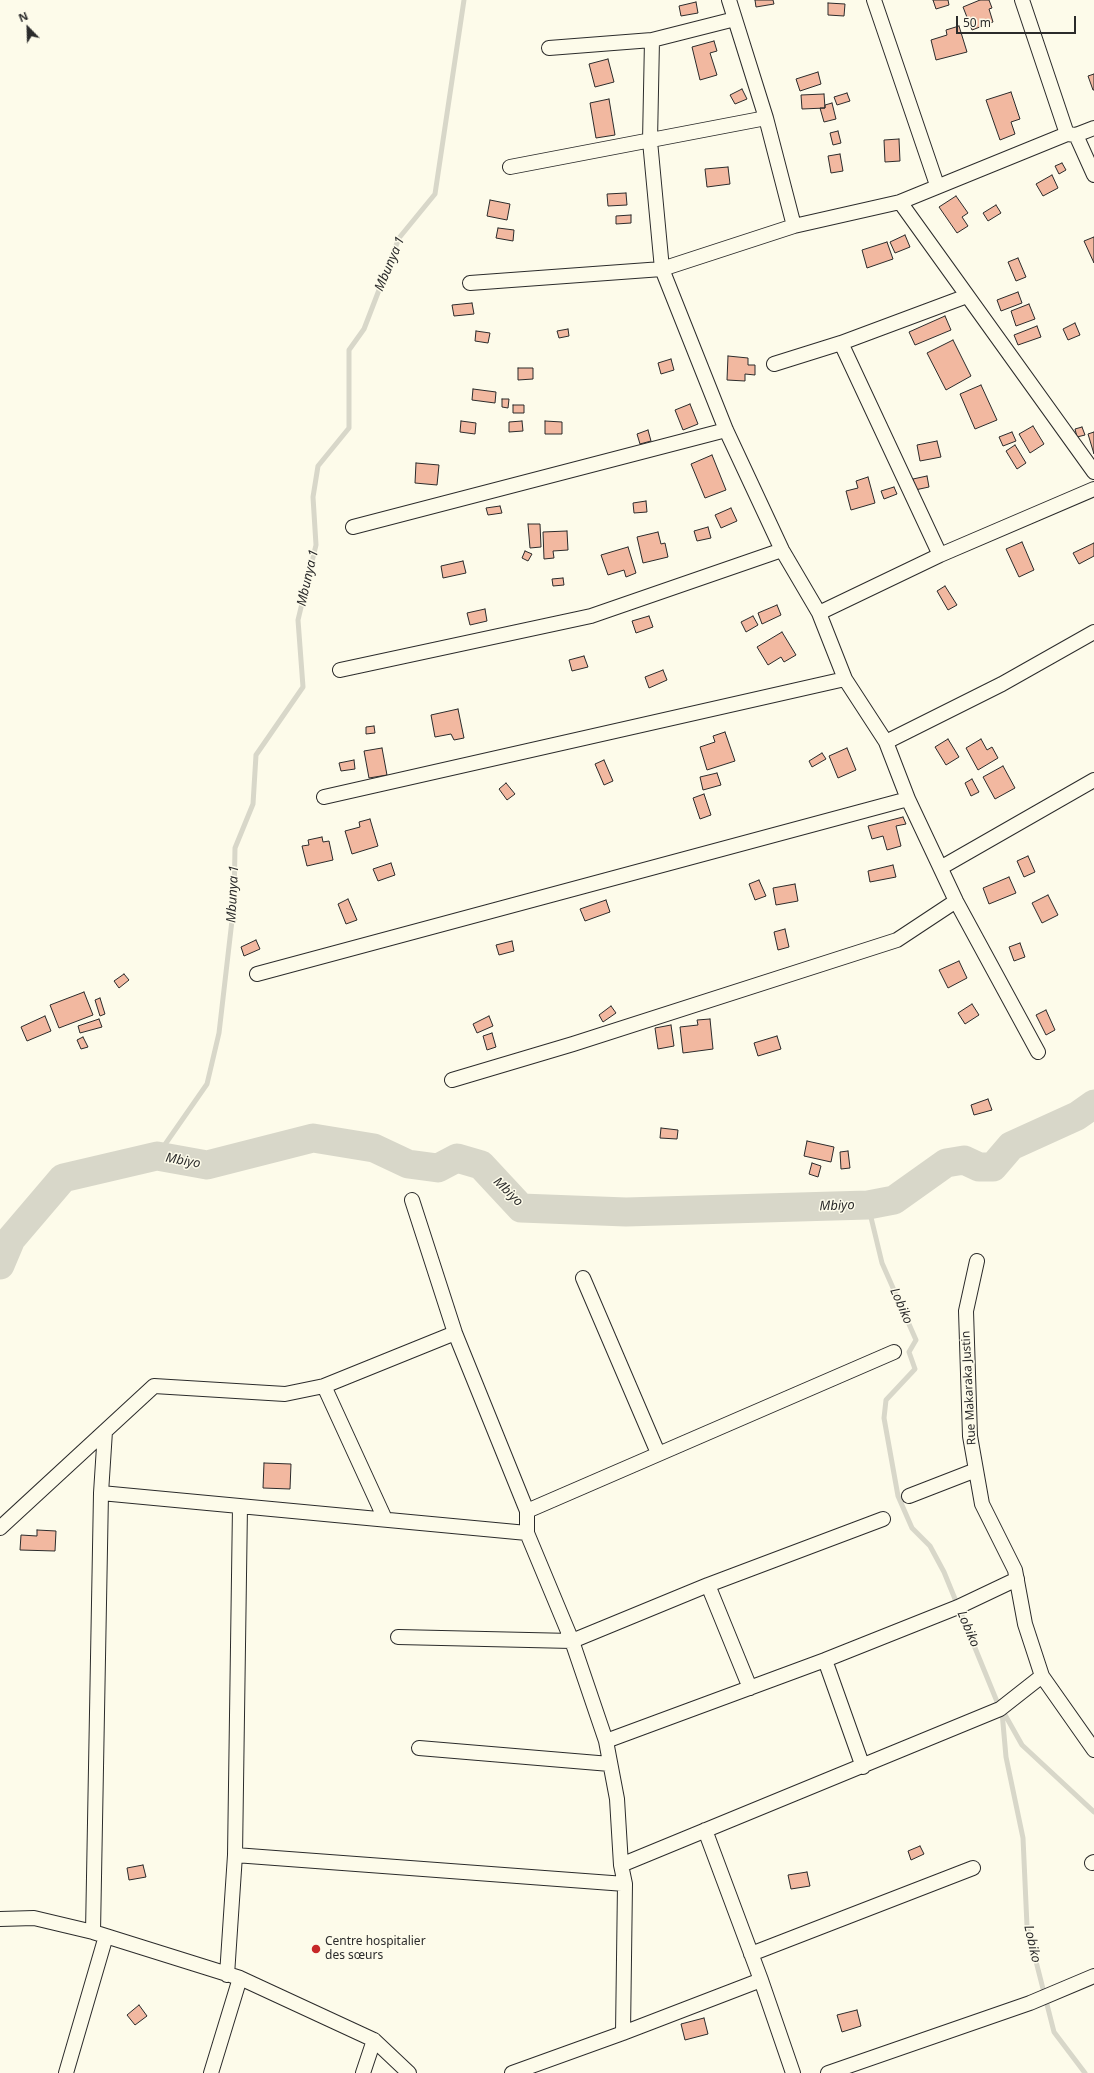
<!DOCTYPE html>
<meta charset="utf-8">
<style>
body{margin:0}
#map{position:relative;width:1094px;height:2073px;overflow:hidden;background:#fdfbea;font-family:"Noto Sans",sans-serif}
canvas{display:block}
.north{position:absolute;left:8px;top:8px;width:40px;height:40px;-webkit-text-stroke:3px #fdfbea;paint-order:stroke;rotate:337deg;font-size:11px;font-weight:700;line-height:16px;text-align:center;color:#2b2b2b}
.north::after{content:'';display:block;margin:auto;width:14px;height:18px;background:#2b2b2b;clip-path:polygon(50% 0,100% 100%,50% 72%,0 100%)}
.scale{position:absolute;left:956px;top:16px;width:120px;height:18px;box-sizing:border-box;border:2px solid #2b2b2b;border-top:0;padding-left:5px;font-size:12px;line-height:14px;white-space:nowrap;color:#2b2b2b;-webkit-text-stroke:3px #fdfbea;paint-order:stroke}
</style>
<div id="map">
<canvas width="1094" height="2073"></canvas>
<div class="north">N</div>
<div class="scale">50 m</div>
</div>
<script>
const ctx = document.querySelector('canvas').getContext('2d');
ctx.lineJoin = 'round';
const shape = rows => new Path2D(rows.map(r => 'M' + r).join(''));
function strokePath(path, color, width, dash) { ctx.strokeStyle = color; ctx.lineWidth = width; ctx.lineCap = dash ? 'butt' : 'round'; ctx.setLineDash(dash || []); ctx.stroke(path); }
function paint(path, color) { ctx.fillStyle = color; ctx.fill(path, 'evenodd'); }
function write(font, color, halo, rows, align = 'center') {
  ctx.font = font + ' "Noto Sans",sans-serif'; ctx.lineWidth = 3; ctx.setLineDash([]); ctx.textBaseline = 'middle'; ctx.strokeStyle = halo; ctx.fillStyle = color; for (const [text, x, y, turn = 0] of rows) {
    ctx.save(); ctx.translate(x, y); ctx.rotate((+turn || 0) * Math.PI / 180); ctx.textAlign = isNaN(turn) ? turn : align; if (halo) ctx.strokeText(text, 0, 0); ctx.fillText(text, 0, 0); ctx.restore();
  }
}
strokePath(shape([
 [157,1156,207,1084,219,1033,234,903,235,848,253,804,256,755,303,687,298,620,316,545,313,497,318,466,349,428,349,350,364,329,399,238,435,194,464,0],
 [868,1205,882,1263,916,1340,909,1352,915,1369,886,1400,884,1418,898,1496,912,1528,930,1546,944,1572,1000,1709,1002,1712,1006,1757,1023,1838,1027,1926,1054,2032,1085,2073],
 [1004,1713,1022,1745,1094,1812]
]), '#d8d7c9', 5);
strokePath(shape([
 [0,1265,11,1239,63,1178,157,1156,207,1165,313,1138,374,1148,408,1164,438,1168,457,1158,481,1165,521,1208,626,1212,868,1205,894,1200,946,1163,964,1160,979,1167,993,1167,1011,1146,1077,1116,1094,1104]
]), '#d8d7c9', 29);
const building = shape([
 [755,0,773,0,774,4,756,7,755,0],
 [933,0,948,0,949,5,936,9,933,0],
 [980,0,989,0,992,8,989,9,993,22,972,30,963,7,980,0],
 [696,2,698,13,681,16,679,6,696,2],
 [828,3,845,4,844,16,828,15,828,3],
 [959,26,967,52,936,60,931,40,947,35,946,30,959,26],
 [714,41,717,51,710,53,717,75,700,80,692,47,714,41],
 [608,59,614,82,595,87,589,64,608,59],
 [818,72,821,84,800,91,796,79,818,72],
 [1094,74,1094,90,1093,90,1088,76,1094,74],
 [742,89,747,99,735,104,730,95,742,89],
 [1011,92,1020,119,1011,122,1015,134,1000,140,986,100,1011,92],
 [847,93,850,101,837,105,834,97,847,93],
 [824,94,825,108,802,109,801,95,824,94],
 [609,99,615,135,596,138,590,103,609,99],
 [832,103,836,119,824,122,820,108,825,108,825,105,832,103],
 [838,131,841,143,833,145,830,133,838,131],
 [899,139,900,161,885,162,884,140,899,139],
 [840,154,843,171,831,173,828,156,840,154],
 [1062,163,1066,170,1059,174,1055,166,1062,163],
 [728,167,730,184,707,187,705,169,728,167],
 [1052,175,1058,188,1043,196,1036,184,1052,175],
 [626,193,627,205,608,206,607,194,626,193],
 [956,196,968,213,962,217,968,226,957,233,939,207,956,196],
 [490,200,510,204,507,220,487,216,490,200],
 [996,205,1001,213,988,221,983,213,996,205],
 [631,215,631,223,616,224,616,216,631,215],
 [498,228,514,230,513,241,496,238,498,228],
 [905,235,910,247,895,253,890,242,905,235],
 [1094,237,1094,263,1084,241,1094,237],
 [887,242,893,259,867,268,862,250,887,242],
 [1018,258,1026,277,1016,281,1008,262,1018,258],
 [1018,292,1022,303,1001,311,997,300,1018,292],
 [472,303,474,314,454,316,452,305,472,303],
 [1029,304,1035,319,1016,326,1011,311,1029,304],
 [945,316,951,330,915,345,909,332,945,316],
 [1075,323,1080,335,1068,340,1063,329,1075,323],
 [1037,326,1041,337,1018,345,1014,335,1037,326],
 [568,329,569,336,559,338,557,331,568,329],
 [476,331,490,333,488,343,475,341,476,331],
 [953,340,971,376,946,390,927,353,953,340],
 [728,356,748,358,748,365,755,365,755,375,745,374,745,381,727,380,728,356],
 [671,359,674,370,661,374,658,363,671,359],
 [518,368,533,368,533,379,518,380,518,368],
 [981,385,997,420,975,429,960,394,981,385],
 [473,389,496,392,495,403,472,400,473,389],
 [502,399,509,399,508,408,502,407,502,399],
 [690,404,698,424,683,430,675,410,690,404],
 [513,405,524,405,524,413,513,413,513,405],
 [461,421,476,423,475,434,460,432,461,421],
 [522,421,523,431,509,432,509,422,522,421],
 [545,421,562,422,562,434,545,434,545,421],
 [1033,426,1044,444,1030,453,1019,434,1033,426],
 [1082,427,1085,435,1077,437,1075,429,1082,427],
 [648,430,651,441,640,444,637,434,648,430],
 [1012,432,1016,441,1003,446,999,437,1012,432],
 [1094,432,1094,454,1088,434,1094,432],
 [937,441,941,457,920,461,917,445,937,441],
 [1015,445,1026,463,1017,469,1006,451,1015,445],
 [712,455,726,490,705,498,691,464,712,455],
 [416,463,439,465,437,485,415,483,416,463],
 [927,476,929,487,915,490,913,479,927,476],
 [868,477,875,503,851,510,846,491,858,488,856,481,868,477],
 [894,487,897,494,884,499,881,491,894,487],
 [646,501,647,512,634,513,633,503,646,501],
 [500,506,502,513,488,515,486,508,500,506],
 [731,508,737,521,721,528,715,515,731,508],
 [528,524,540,524,541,547,530,548,528,524],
 [708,527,711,538,697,541,694,531,708,527],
 [567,531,568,550,553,551,554,558,544,559,543,532,567,531],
 [658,532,661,544,665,543,668,557,643,563,637,537,658,532],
 [1022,542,1034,570,1019,577,1006,549,1022,542],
 [1094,543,1094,556,1079,564,1073,553,1094,543],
 [628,547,636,573,626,577,624,570,608,575,601,555,628,547],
 [525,551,532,554,528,561,522,558,525,551],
 [463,561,466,573,443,578,441,566,463,561],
 [563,578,564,585,553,586,552,579,563,578],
 [945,586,957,605,948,610,937,591,945,586],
 [777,605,781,615,762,624,758,613,777,605],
 [485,609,487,621,470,625,467,613,485,609],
 [649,616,653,627,636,633,632,621,649,616],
 [753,616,758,625,746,632,741,622,753,616],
 [782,632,796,655,784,662,781,657,768,665,757,647,782,632],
 [584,656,588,667,572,671,569,660,584,656],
 [663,670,667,680,649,688,645,677,663,670],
 [458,709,464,738,454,740,451,734,435,737,431,715,458,709],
 [374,726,375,733,366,734,366,727,374,726],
 [725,732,735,761,707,770,700,747,715,742,713,736,725,732],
 [948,739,959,757,946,765,935,747,948,739],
 [981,739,987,750,992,747,998,758,978,770,966,748,981,739],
 [382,748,387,775,369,778,364,751,382,748],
 [847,748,856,770,838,778,829,756,847,748],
 [822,753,826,759,812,767,809,761,822,753],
 [354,760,355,769,341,771,339,763,354,760],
 [604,760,613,781,604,785,595,764,604,760],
 [1003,766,1015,788,995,799,983,777,1003,766],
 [717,773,721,785,703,790,700,777,717,773],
 [972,779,979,792,971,796,965,783,972,779],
 [506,783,515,794,507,800,499,789,506,783],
 [704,794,711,815,700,819,693,798,704,794],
 [903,817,906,824,896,826,901,846,887,850,883,836,872,839,868,826,903,817],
 [370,819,378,846,352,854,345,831,360,827,359,822,370,819],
 [322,837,323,842,329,841,333,860,307,866,302,846,309,845,308,840,322,837],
 [1028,856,1035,872,1024,877,1017,861,1028,856],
 [391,863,395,875,378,881,373,869,391,863],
 [893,865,896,877,870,882,868,871,893,865],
 [1009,877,1016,893,989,904,983,888,1009,877],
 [759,880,766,896,755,900,749,884,759,880],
 [795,884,798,901,776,905,773,888,795,884],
 [1048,895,1058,915,1042,923,1032,903,1048,895],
 [348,899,357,920,346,924,338,904,348,899],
 [606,900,610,912,585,921,580,909,606,900],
 [785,929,789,947,778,950,774,932,785,929],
 [256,940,260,949,244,956,241,947,256,940],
 [512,941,514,951,499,955,496,945,512,941],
 [1020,943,1025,957,1014,961,1009,947,1020,943],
 [959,961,967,978,948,988,939,970,959,961],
 [124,974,129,980,119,988,114,981,124,974],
 [84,992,93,1015,59,1028,50,1005,84,992],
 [100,998,105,1014,100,1016,95,1000,100,998],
 [972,1004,979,1015,965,1024,958,1013,972,1004],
 [611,1006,616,1013,603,1022,599,1015,611,1006],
 [1046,1010,1055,1030,1046,1035,1036,1015,1046,1010],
 [45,1016,51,1031,27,1041,21,1027,45,1016],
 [489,1016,493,1026,477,1033,473,1024,489,1016],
 [99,1019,102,1027,80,1033,78,1026,99,1019],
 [710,1019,713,1049,683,1053,680,1027,698,1025,697,1020,710,1019],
 [671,1025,674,1046,658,1049,655,1028,671,1025],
 [492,1033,496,1047,487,1050,483,1036,492,1033],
 [777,1036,781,1049,758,1056,754,1043,777,1036],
 [83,1037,88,1047,81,1049,77,1040,83,1037],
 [988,1099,992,1110,974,1115,971,1105,988,1099],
 [661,1128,678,1130,677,1139,660,1138,661,1128],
 [807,1141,834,1147,831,1162,804,1156,807,1141],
 [848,1151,850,1168,841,1169,840,1152,848,1151],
 [812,1163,821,1166,818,1177,809,1174,812,1163],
 [264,1463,291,1464,290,1489,263,1488,264,1463],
 [37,1530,56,1531,55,1551,20,1550,21,1535,37,1536,37,1530],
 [920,1846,924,1854,911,1860,908,1851,920,1846],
 [143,1865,146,1877,129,1880,127,1868,143,1865],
 [807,1872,810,1886,791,1889,788,1875,807,1872],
 [139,2005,147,2016,135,2025,127,2015,139,2005],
 [857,2010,861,2026,842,2032,837,2015,857,2010],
 [704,2018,708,2034,685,2040,681,2024,704,2018]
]);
paint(building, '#f2b8a0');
strokePath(building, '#2b2b2b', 1);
const minor = shape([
 [729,0,766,118,794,226],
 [874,0,937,185],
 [1022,0,1067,134],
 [652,40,650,141,662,269,726,430,782,550,819,613,845,679,886,742,908,799,956,901,1038,1052],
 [549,48,652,40,735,19],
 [1076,135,1094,175],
 [510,167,766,118],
 [900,202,1094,472],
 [470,283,662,269,794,226,900,202,1067,134,1076,135,1094,128],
 [841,343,940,555],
 [774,364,841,343,967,296],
 [353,527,726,430],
 [819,613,940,555,1094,489],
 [340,670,591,616,782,550],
 [886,742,1002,684,1094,632],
 [324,797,845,679],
 [942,867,1094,780],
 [257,974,908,799],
 [452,1080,573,1044,897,940,956,901],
 [412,1200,455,1333,527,1511,527,1533,572,1641,606,1741,617,1799,621,1865,625,1884,623,2033],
 [977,1261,966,1311,970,1436,982,1504,1015,1570,1025,1624,1042,1676,1094,1750],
 [583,1278,658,1453],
 [324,1386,385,1519],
 [101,1493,527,1533],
 [909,1496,976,1470],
 [527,1511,894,1352],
 [0,1528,154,1386,285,1394,324,1386,455,1333],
 [708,1585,750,1688],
 [398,1637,572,1641,708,1585,883,1519],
 [825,1660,863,1767],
 [606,1741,825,1660,958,1607,1017,1579],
 [419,1748,610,1764],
 [705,1830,761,1980,793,2073],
 [235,1855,625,1884],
 [1092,1863,1094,1862],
 [621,1865,1000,1709,1042,1676],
 [0,1919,34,1918,93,1932,240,1978,374,2040,409,2073],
 [93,1932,101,1493,105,1431],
 [751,1954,973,1868],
 [227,1975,235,1855,240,1506],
 [66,2073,106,1936],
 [211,2073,240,1978],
 [363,2073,374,2040],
 [512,2073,623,2033,761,1980],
 [828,2073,1030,2003,1094,1976]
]);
strokePath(minor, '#2b2b2b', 16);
strokePath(minor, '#fdfbea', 14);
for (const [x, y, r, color] of [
 [316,1949,5,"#c62828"]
]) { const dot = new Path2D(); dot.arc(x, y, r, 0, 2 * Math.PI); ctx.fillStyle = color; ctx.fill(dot); strokePath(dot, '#fdfbea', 1.5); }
write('12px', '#2b2b2b', '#fdfbea', [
 ["Rue Makaraka Justin",969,1388,-93]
]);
write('12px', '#2b2b2b', '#fdfbea', [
 ["Centre hospitalier",325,1942],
 ["des sœurs",325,1956]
], 'left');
write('italic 13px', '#2b2b2b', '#fdfbea', [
 ["Mbunya 1",390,264,-67],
 ["Mbunya 1",308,578,-77],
 ["Mbunya 1",233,894,-87],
 ["Mbiyo",183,1161,10],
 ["Mbiyo",508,1192,44],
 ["Mbiyo",837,1206,-2],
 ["Lobiko",901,1306,66],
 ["Lobiko",968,1629,67],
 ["Lobiko",1032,1944,77]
]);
</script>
